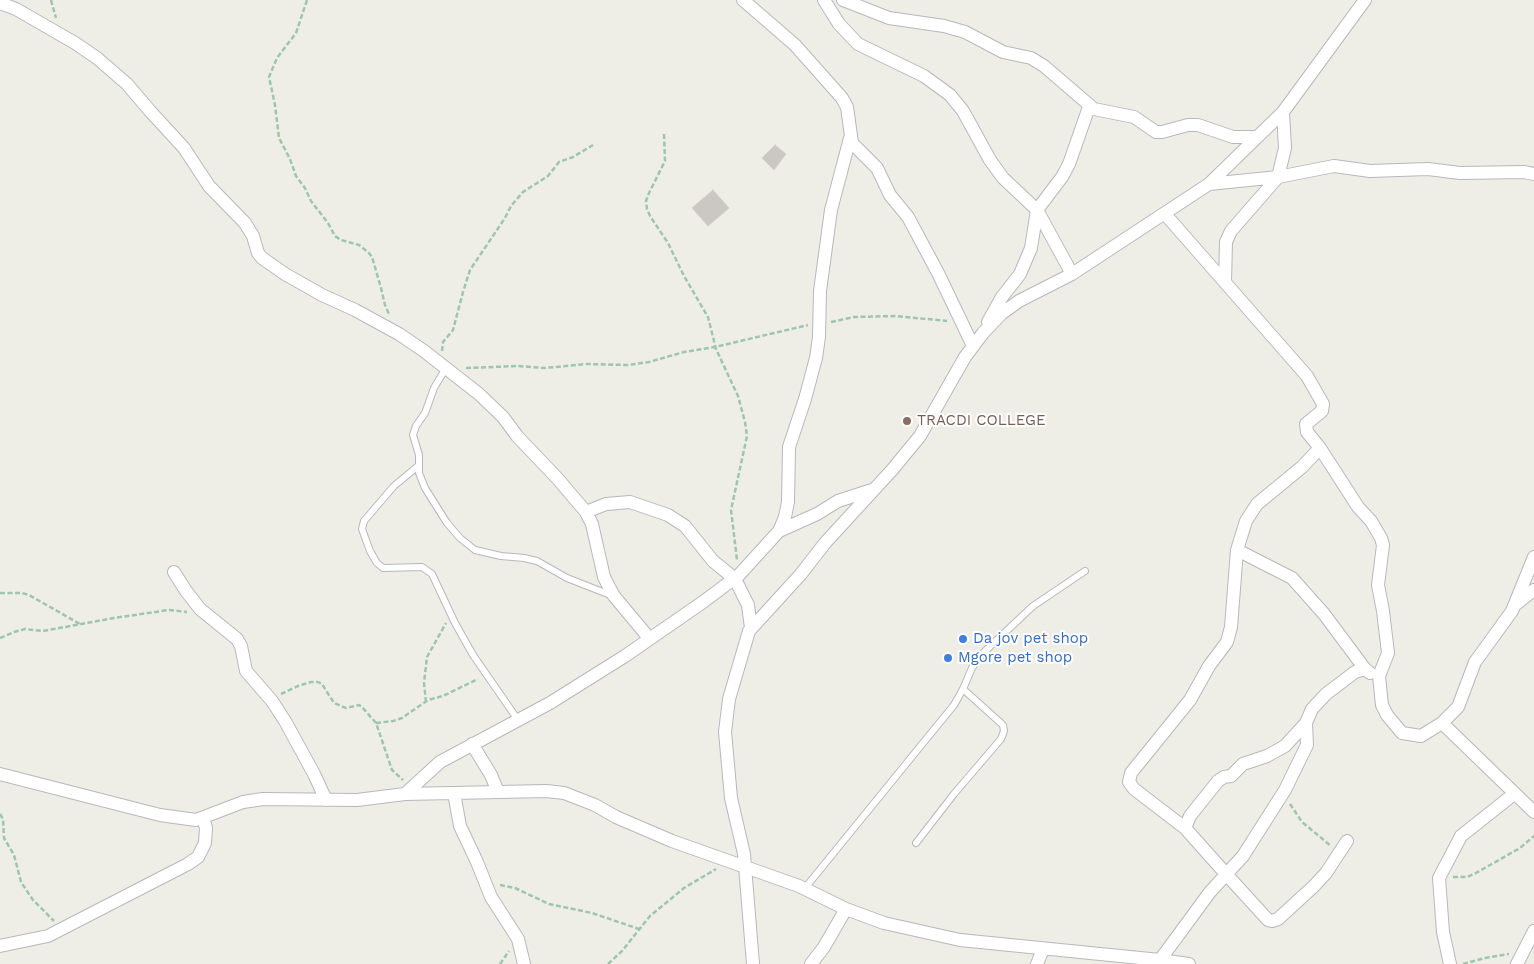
<!DOCTYPE html>
<style>
body{margin:0}
canvas{display:block;background:#efeee6}
</style>
<canvas width="1534" height="964"></canvas>
<script>
const ctx = document.querySelector('canvas').getContext('2d');
ctx.lineJoin = 'round';
function paint(path, color) { ctx.fillStyle = color; ctx.fill(path, 'evenodd'); }
const shape = rows => new Path2D(rows.map(r => 'M' + r).join(''));
function strokePath(path, color, width, dash) { ctx.strokeStyle = color; ctx.lineWidth = width; ctx.lineCap = dash ? 'butt' : 'round'; ctx.setLineDash(dash || []); ctx.stroke(path); }
function write(font, color, halo, rows, align = 'center') {
  ctx.font = font + ' "Work Sans",sans-serif'; ctx.lineWidth = 4; ctx.setLineDash([]); ctx.textBaseline = 'middle'; ctx.strokeStyle = halo; ctx.fillStyle = color; for (const [text, x, y, turn = 0] of rows) {
    ctx.save(); ctx.translate(x, y); ctx.rotate((+turn || 0) * Math.PI / 180); ctx.textAlign = isNaN(turn) ? turn : align; if (halo) ctx.strokeText(text, 0, 0); ctx.fillText(text, 0, 0); ctx.restore();
  }
}
const building = shape([
 [775,145,786,154,774,170,762,158,775,145],
 [713,190,729,208,708,226,692,208,713,190]
]);
paint(building, '#cbc8c3');
strokePath(building, '#d4d0c5', 1);
const service = shape([
 [446,368,434,388,425,413,416,426,413,435,419,455,419,473,425,488,447,523,460,538,475,550,501,556,524,558,537,561,567,578,613,596],
 [418,466,394,486,364,521,362,529,370,551,377,563,383,568,422,567,432,574,455,623,473,655,518,720],
 [916,843,954,794,1001,739,1004,731,1003,725,963,689],
 [805,888,954,705,963,689,972,668,982,654,1033,606,1085,571]
]);
const minor = shape([
 [743,0,795,45,842,98,847,107,852,143,877,168,890,195,908,217,938,273,973,346],
 [824,0,839,24,858,44,924,76,950,95,963,111,990,160,1003,178,1037,210,1072,274],
 [843,0,889,18,944,26,965,32,1003,52,1031,58,1044,66,1094,109,1134,117,1156,132,1162,132,1188,125,1198,125,1233,137,1255,137],
 [0,3,16,9,75,43,97,58,127,84,150,111,184,148,209,186,245,223,253,236,258,253,262,258,285,274,322,295,355,310,399,334,424,351,479,394,503,417,517,436,557,478,586,512,592,524,604,577,609,587,614,596,649,638],
 [1209,184,1278,177,1334,166,1370,171,1428,169,1460,173,1524,172,1534,174],
 [1165,214,1307,376,1323,404,1322,411,1306,424,1307,432,1320,448,1358,507,1371,521,1381,538,1383,545,1378,585,1383,611,1388,653,1379,676,1382,705,1387,715,1402,733,1421,736,1442,723,1458,707,1475,662,1512,611,1534,557],
 [1225,282,1226,242,1231,231,1278,177,1285,148,1283,112],
 [988,322,1002,297,1020,274,1031,248,1037,210,1062,177,1069,164,1089,107],
 [1320,448,1302,467,1257,504,1246,521,1237,550,1231,627,1227,642,1209,666,1190,700,1131,773,1129,782,1134,789,1185,828,1226,874,1268,920,1272,921,1278,919,1314,886,1326,873,1347,841],
 [586,512,606,504,630,502,668,515,685,526,713,561,735,579,748,605,751,628],
 [779,531,817,514,838,501,872,490],
 [1237,550,1292,578,1324,614,1365,669,1370,673],
 [174,572,186,591,200,609,237,639,241,646,246,671,272,701,285,721,314,774,326,800],
 [1516,604,1534,590],
 [1442,723,1534,812],
 [472,744,491,775,498,792],
 [0,774,160,815,196,820,243,802,263,799,357,800,405,794,546,791,564,793,595,805,616,817,672,841,799,886,846,909,884,923,960,940,1160,960,1189,964],
 [454,793,460,826,477,862,491,897,518,939,524,964],
 [405,794,440,762,550,703,625,656,703,602,739,575,779,531,785,517,788,502,789,447,805,399,816,358,819,337,820,291,831,210,850,138],
 [1185,828,1190,816,1218,781,1224,777,1231,776,1243,764,1267,756,1285,746,1306,723,1312,709,1326,694,1355,672,1365,669],
 [0,946,48,936,188,864,198,857,205,843,206,828,203,818],
 [1160,960,1210,892,1243,856,1285,790,1307,745,1306,723],
 [753,964,744,854,731,798,725,732,729,699,749,631,801,574,825,543,892,470,920,436,965,357,983,333,1001,314,1019,301,1072,274,1209,184,1283,112,1365,0],
 [811,964,824,947,846,909],
 [1037,964,1043,949],
 [1450,964,1443,932,1439,878,1461,836,1514,794],
 [1517,964,1534,931]
]);
strokePath(service, '#b6b8bc', 8);
strokePath(minor, '#b6b8bc', 14);
strokePath(shape([
 [51,0,56,18],
 [307,0,296,33,277,58,269,77,275,105,279,138,290,159,296,176,305,188,311,201,328,223,335,236,341,240,359,245,368,252,372,257,381,288,385,305,389,314],
 [664,134,665,161,649,193,646,201,647,209,650,216,668,243,684,276,708,317,716,349,738,396,745,422,747,436,731,510,737,560],
 [831,322,854,317,896,316,947,321],
 [442,351,443,342,453,330,463,292,470,270,505,218,511,206,523,192,548,176,559,162,573,157,593,145],
 [466,368,518,366,544,368,587,364,628,365,649,362,684,352,715,347,808,325],
 [0,593,22,593,29,595,80,624],
 [0,638,14,632,25,629,43,631,114,618,169,610,187,612],
 [281,694,298,686,311,682,318,682,322,684,334,703,346,708,359,705,362,707,376,723,392,770,403,780],
 [426,702,424,683,427,657,446,623],
 [376,723,393,721,402,718,428,700,443,696,478,679],
 [1290,804,1302,822,1331,846],
 [0,814,3,819,4,838,14,855,21,882,33,900,54,921],
 [1453,877,1467,877,1476,873,1520,848,1534,836],
 [500,885,515,888,549,904,592,913,639,929],
 [500,964,509,951],
 [608,964,622,951,650,916,684,888,716,869],
 [1463,964,1485,958,1509,954]
]), '#9dc6ac', 2.5, [5, 2.5]);
strokePath(service, '#fff', 6);
strokePath(minor, '#fff', 12);
for (const [x, y, r, color] of [
 [907,421,5,"#8d6e63"],
 [963,639,5,"#3f7fe0"],
 [948,658,5,"#3f7fe0"]
]) { const dot = new Path2D(); dot.arc(x, y, r, 0, 2 * Math.PI); ctx.fillStyle = color; ctx.fill(dot); strokePath(dot, '#fff', 2); }
write('15px', '#785e54', '#fff', [
 ["TRACDI COLLEGE",917,421]
], 'left');
write('15px', '#366cbe', '#fff', [
 ["Da jov pet shop",973,639],
 ["Mgore pet shop",958,658]
], 'left');
</script>
